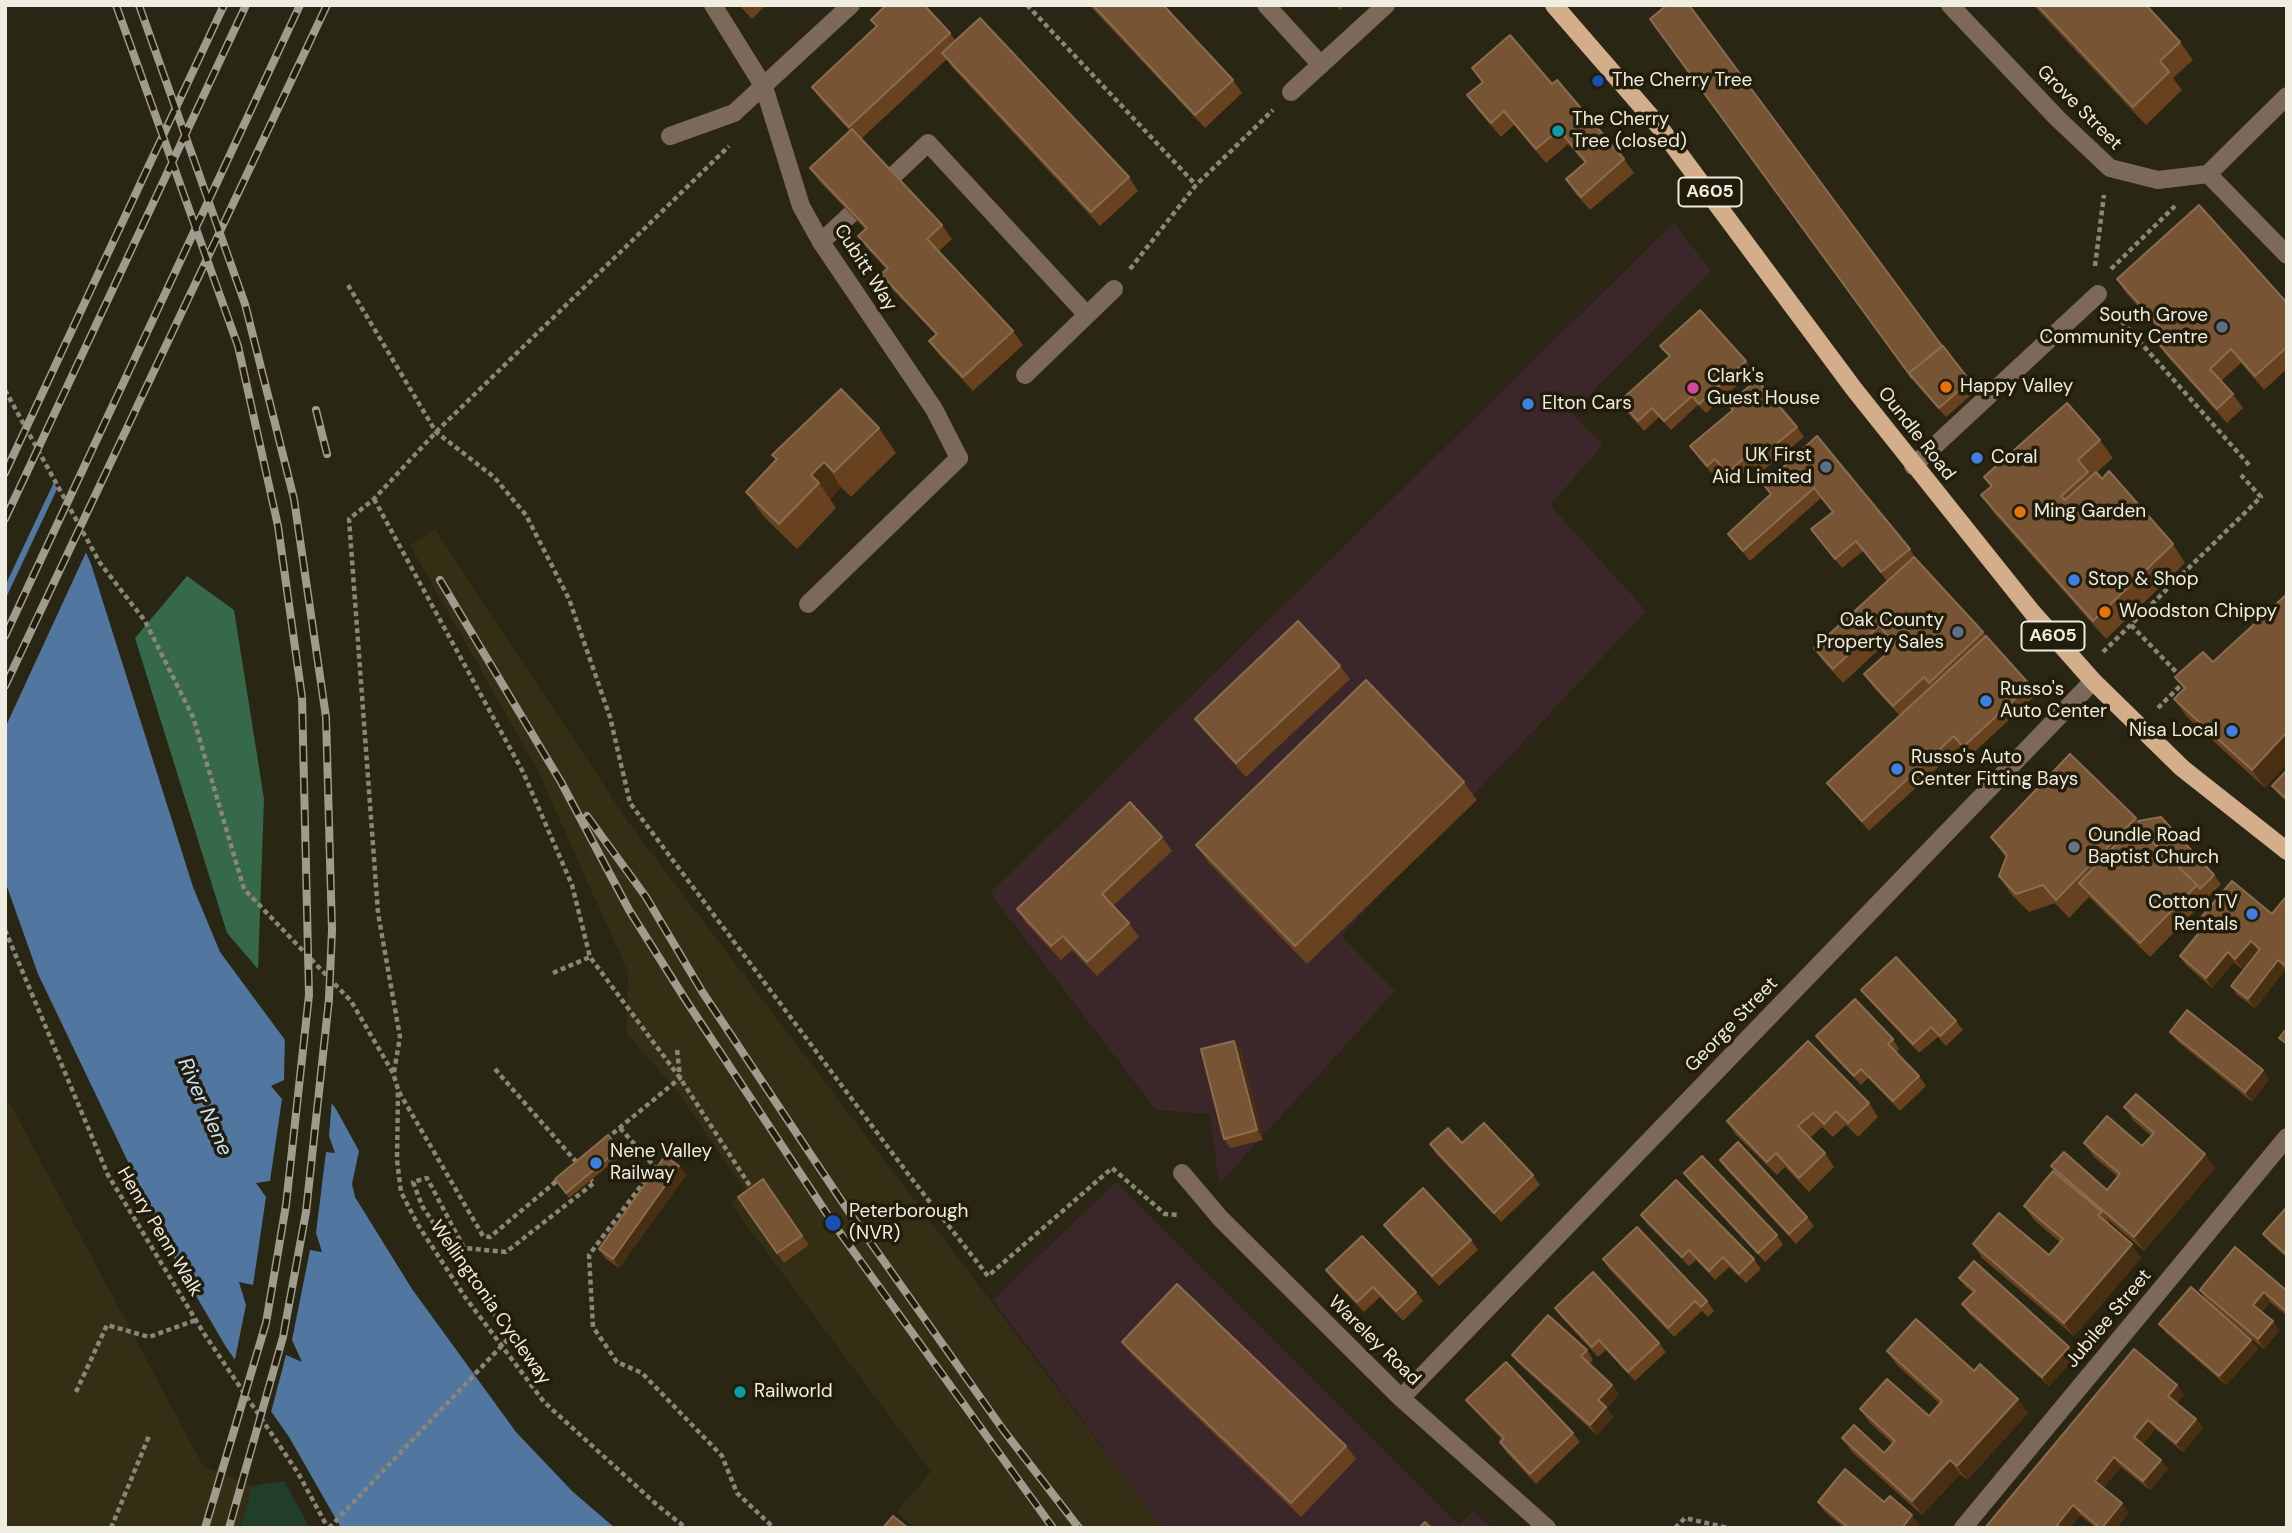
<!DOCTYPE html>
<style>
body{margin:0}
#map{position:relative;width:2292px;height:1533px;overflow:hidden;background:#2a2614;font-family:"DM Sans",sans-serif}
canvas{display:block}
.frame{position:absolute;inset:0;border:7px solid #efece0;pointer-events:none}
</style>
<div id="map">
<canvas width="2292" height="1533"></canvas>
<div class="frame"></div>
</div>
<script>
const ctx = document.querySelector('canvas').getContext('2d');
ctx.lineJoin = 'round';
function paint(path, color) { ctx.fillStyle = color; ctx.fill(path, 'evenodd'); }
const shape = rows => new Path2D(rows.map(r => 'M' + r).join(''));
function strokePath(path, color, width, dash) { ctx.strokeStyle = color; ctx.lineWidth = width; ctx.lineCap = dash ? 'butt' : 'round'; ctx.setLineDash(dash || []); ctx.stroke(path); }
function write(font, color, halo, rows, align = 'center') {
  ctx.font = font + ' "DM Sans",sans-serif'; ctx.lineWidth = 7; ctx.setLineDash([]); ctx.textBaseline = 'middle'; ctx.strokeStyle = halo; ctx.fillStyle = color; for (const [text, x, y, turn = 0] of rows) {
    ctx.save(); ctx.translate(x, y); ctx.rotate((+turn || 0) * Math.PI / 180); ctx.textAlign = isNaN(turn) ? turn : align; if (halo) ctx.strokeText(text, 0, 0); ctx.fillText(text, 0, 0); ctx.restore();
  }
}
paint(shape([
 [1674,223,1711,271,1572,413,1603,445,1550,505,1646,611,1341,936,1395,991,1219,1184,1210,1114,1156,1110,990,893],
 [1116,1182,1459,1525,1473,1511,1492,1528,1163,1528,993,1300]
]), '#3b2729');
paint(shape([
 [435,529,628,822,1163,1528,915,1528,896,1512,931,1472,730,1203,745,1190,676,1090,627,1034,628,972,537,769,410,545],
 [5,1094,203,1466,252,1486,241,1528,5,1528]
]), '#342e14');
paint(shape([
 [284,1481,310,1528,241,1528,252,1486]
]), '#213e2b');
paint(shape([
 [187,576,234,610,264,799,258,969,227,933,135,638]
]), '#366949');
paint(shape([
 [5,447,49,478,59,490,91,564,193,887,220,952,336,1109,359,1151,352,1184,355,1197,412,1289,516,1432,572,1491,615,1528,341,1528,289,1437,226,1347,175,1260,38,974,5,881]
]), '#51769f');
paint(shape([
 [5,443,55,480,5,586],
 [59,485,88,548,5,728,5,600],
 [285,1035,332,1099,329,1136,335,1153,326,1152,316,1233,322,1252,310,1250,292,1340,302,1362,286,1355,270,1416,234,1364,246,1305,239,1282,253,1285,266,1197,256,1183,270,1181,282,1099,271,1086,284,1080]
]), '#2a2614');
strokePath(shape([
 [1027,5,1196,185],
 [2095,266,2104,195],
 [1130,269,1196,185,1273,110],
 [2111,269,2175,206],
 [348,285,436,432,494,477,526,515,569,599,610,717,630,803,908,1174,988,1276,1112,1168,1165,1214,1180,1215],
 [2116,315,2250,466],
 [5,390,100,563,145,621,193,717,244,889,351,1001,393,1073,398,1089,397,1160,401,1192,418,1225,465,1297,544,1402,656,1504,686,1528],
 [374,499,523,772,572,885,590,957,680,1078,750,1186],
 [2131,625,2181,677],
 [2103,652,2261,497,2241,475],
 [2158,708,2184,682],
 [5,930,108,1175,203,1332,298,1473,328,1528],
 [553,973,590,957],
 [495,1069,579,1165],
 [394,1072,400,1037,378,913,349,519,374,499,436,432,729,146],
 [399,1092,483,1236,490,1237,559,1179],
 [620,1128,655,1167,589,1255,593,1327,617,1362,642,1373,722,1456,737,1493,774,1528],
 [606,1139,680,1078,677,1049],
 [510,1337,422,1206,413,1182,427,1178,464,1248,506,1252,594,1183,591,1180],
 [76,1392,107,1325,149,1337,196,1320],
 [111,1528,149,1436],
 [1675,1528,1685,1518,1728,1528]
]), '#8a8777', 4.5, [5, 3.5]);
strokePath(shape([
 [1266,5,1321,65],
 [1291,92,1386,5],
 [670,136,734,113],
 [893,176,928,143,1087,315],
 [821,242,850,215],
 [1025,375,1114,289],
 [808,604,959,458]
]), '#7c6959', 18);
strokePath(shape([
 [1913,466,2098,294]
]), '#7c6959', 18);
strokePath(shape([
 [713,5,764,87,801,206,821,242,934,409,959,458],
 [1950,5,2058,119,2110,168,2158,180,2208,174,2287,96],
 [734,113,851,5],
 [2208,174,2287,255],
 [1182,1173,1221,1219,1401,1398,1547,1528],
 [1401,1398,2093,681],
 [1963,1528,2287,1137]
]), '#7c6959', 18);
strokePath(shape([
 [1554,5,1658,125,1854,389,2032,612,2093,681,2182,768,2287,851]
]), '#d4ad8b', 18);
const rail = shape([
 [116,5,238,346,278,526,302,697,309,995,286,1205,266,1323,205,1528],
 [139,5,245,304,294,499,326,717,332,930,329,999,306,1212,283,1337,229,1528],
 [316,410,327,454],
 [5,473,224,5],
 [5,519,246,5],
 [440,580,561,782,629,910,687,1002,833,1223,1053,1528],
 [5,636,300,5],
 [5,686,327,5],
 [587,816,646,897,703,993,849,1212,1004,1431,1079,1528]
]);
strokePath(rail, '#9f9c8d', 8);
strokePath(rail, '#211d0a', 5, [16]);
strokePath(shape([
 [329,1528,510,1337]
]), '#8a8777', 4.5, [5, 3.5]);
paint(shape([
 [739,5,766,5,752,19],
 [1089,5,1163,5,1233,80,1242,93,1205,128],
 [1335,5,1345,5,1340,10],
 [2033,5,2146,5,2180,42,2193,60,2173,78,2182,90,2146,125],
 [1650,19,1942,346,1970,381,1977,390,1946,417,1915,383],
 [871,20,950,33,955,40,1129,177,1138,191,1100,226,952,67,947,59,861,139,942,225,952,239,939,251,1013,331,1023,345,973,391,939,355,929,341,936,335,891,288,881,274,886,269,868,249,858,236,865,229,820,182,810,168,850,131,822,101,812,87,876,27],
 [1472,68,1552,84,1624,159,1634,173,1590,210,1575,193,1566,179,1585,163,1568,144,1546,163,1514,125,1501,137,1477,109,1467,95,1482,83],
 [2117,279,2287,303,2287,369,2264,390,2241,363,2221,381,2233,394,2243,408,2227,423,2167,356,2157,342,2164,335,2126,293],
 [1660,346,1746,361,1753,371,1706,413,1698,405,1671,430,1659,417,1644,431,1626,411,1620,401,1669,357],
 [1797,427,1804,437,1760,473,1753,465,1734,482,1722,468,1713,475,1690,446],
 [879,428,896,453,851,497,841,487,830,499,836,508,797,549,764,517,746,492,776,460,772,455],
 [1817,436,1910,549,1916,559,1983,632,2030,685,2037,694,1970,756,1961,746,1869,831,1834,792,1827,783,1900,716,1874,688,1864,674,1894,646,1889,640,1843,683,1824,662,1814,648,1887,581,1863,551,1842,568,1818,539,1811,529,1833,512,1821,498,1750,561,1728,534,1771,494],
 [2100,440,2113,458,2097,472,2173,544,2185,563,2106,639,1994,513,1981,495,1991,487,1984,477],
 [2203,652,2265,788,2187,717,2174,699,2184,689,2175,677],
 [1340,666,1350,679,1246,777,1205,732,1195,719],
 [2287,770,2287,802,2279,795,2272,786],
 [1464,782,1477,800,1307,964,1209,863,1196,845],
 [2136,818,2138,821,2214,875,2221,884,2150,957,2089,897,2069,918,2055,903,2029,912,2011,894,1999,876,2006,858,1991,837],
 [1162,837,1172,851,1113,906,1129,923,1139,937,1097,976,1072,950,1061,960,1026,923,1017,909],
 [2287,899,2287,971,2285,970,2255,1008,2237,995,2231,986,2258,951,2242,969,2234,962,2212,988,2186,965,2180,956,2202,930,2197,922,2272,914],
 [1861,990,1956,1021,1963,1030,1946,1046,1938,1037,1919,1053,1868,999],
 [2170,1032,2269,1079,2252,1102,2177,1041],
 [1816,1036,1893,1039,1899,1049,1896,1052,1919,1076,1926,1086,1900,1111,1868,1078,1861,1085,1823,1046],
 [1234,1041,1241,1050,1263,1140,1230,1148,1224,1139],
 [1869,1103,1878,1117,1858,1137,1846,1125,1833,1137,1822,1127,1810,1138,1825,1153,1834,1167,1809,1192,1785,1167,1777,1175,1736,1135,1727,1121],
 [2124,1107,2215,1168,2144,1251,2106,1218,2111,1226,2141,1258,2074,1336,1982,1258,1973,1244,2049,1255,2060,1242,2034,1220,2024,1206,2057,1175,2051,1166,2107,1190,2118,1177,2094,1157,2084,1143,2142,1146,2151,1136,2134,1121],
 [608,1135,623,1154,569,1198,555,1179],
 [1462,1143,1533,1175,1540,1185,1501,1222,1436,1154,1430,1144],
 [1720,1160,1807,1217,1814,1226,1796,1244,1726,1169],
 [679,1166,686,1175,619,1268,605,1258,599,1249],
 [1684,1173,1777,1235,1783,1245,1765,1262,1691,1183],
 [763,1179,809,1245,784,1263,738,1197],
 [2287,1207,2287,1258,2270,1243,2263,1234],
 [1641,1215,1754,1259,1761,1269,1746,1283,1729,1267,1715,1280,1696,1260,1689,1266,1647,1224],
 [1384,1225,1471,1240,1478,1250,1439,1286,1390,1234],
 [1603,1259,1707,1301,1714,1311,1708,1317,1702,1311,1674,1337,1609,1269],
 [1326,1270,1416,1292,1423,1301,1403,1321,1380,1297,1364,1312,1333,1280],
 [1959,1278,2075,1357,2049,1386,1969,1314,1962,1304,1973,1293,1966,1287],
 [2200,1290,2287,1291,2287,1316,2270,1302,2262,1312,2273,1321,2279,1331,2264,1349,2206,1300],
 [1555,1308,1659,1343,1666,1352,1635,1381,1606,1350,1598,1357,1561,1317],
 [2159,1324,2251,1340,2258,1349,2226,1385,2166,1333],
 [1122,1342,1346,1446,1356,1459,1301,1517,1132,1355],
 [1587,1350,1593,1360,1589,1364,1612,1385,1619,1394,1607,1408,1613,1417,1597,1435,1519,1364,1512,1355],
 [1887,1351,1974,1371,2028,1413,1967,1480,1960,1474,1922,1515,1852,1452,1842,1438,1884,1453,1893,1444,1870,1423,1860,1409,1929,1416,1940,1404,1897,1365],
 [2177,1385,2184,1395,2177,1403,2196,1419,2203,1428,2183,1452,2155,1429,2143,1444,2161,1460,2168,1469,2150,1490,2121,1467,2103,1488,2129,1513,2116,1528,2096,1528,2080,1515,2069,1528,1985,1528],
 [1466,1400,1573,1433,1580,1442,1536,1484,1506,1452,1500,1442,1502,1440,1473,1409],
 [1818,1502,1884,1502,1919,1525,1916,1528,1844,1528,1824,1511]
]), '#68421f');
paint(shape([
 [824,462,841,487,830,499,819,483,811,475],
 [2287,732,2287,764,2265,788,2252,770],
 [2251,941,2258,951,2242,969,2235,959],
 [2228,952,2234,962,2212,988,2206,978],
 [2278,960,2285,970,2255,1008,2248,999],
 [1234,1041,1241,1050,1263,1140,1257,1130],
 [2263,1070,2269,1079,2252,1102,2245,1092],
 [2205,1154,2215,1168,2144,1251,2134,1237],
 [679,1166,686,1175,619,1268,613,1259],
 [2132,1244,2141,1258,2074,1336,2064,1323],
 [2264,1292,2270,1302,2260,1314,2253,1305],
 [2273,1321,2279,1331,2264,1349,2258,1339],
 [2251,1340,2258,1349,2226,1385,2219,1376],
 [2069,1347,2075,1357,2049,1386,2042,1377],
 [1612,1385,1619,1394,1607,1408,1613,1417,1597,1435,1590,1425,1598,1400],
 [2177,1385,2184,1395,2175,1405,2168,1396],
 [2018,1399,2028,1413,1967,1480,1957,1466],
 [2196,1419,2203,1428,2183,1452,2176,1443],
 [2148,1420,2155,1429,2141,1446,2134,1437],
 [2114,1457,2121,1467,2101,1490,2095,1481],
 [1950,1460,1960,1474,1922,1515,1912,1501],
 [2161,1460,2168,1469,2150,1490,2143,1481],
 [2122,1503,2129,1513,2116,1528,2102,1528],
 [2073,1505,2080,1515,2069,1528,2060,1528,2057,1525],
 [1912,1515,1919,1525,1916,1528,1902,1528]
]), '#492f12');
const building = shape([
 [886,5,924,5,950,33,849,127,812,87,877,26,871,20,886,5],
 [1093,5,1163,5,1233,80,1195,115,1093,5],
 [1667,5,1689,5,1942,346,1909,373,1912,378,1650,19,1667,5],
 [2037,5,2146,5,2180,42,2160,61,2169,72,2133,107,2037,5],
 [980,18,1129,177,1091,212,942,53,980,18],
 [1510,35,1552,84,1557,80,1624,159,1581,197,1566,179,1586,162,1559,130,1536,149,1504,111,1491,123,1467,95,1483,82,1472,68,1510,35],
 [852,129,942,225,927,239,1013,331,963,377,929,341,937,334,881,274,888,268,858,236,867,228,810,168,852,129],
 [2199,205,2287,303,2287,347,2255,376,2231,349,2210,369,2233,394,2217,409,2157,342,2166,334,2117,279,2199,205],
 [1700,310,1746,361,1699,404,1692,396,1664,421,1652,408,1638,421,1620,401,1670,356,1660,346,1700,310],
 [1943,346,1970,381,1939,408,1909,373,1943,346],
 [1757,380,1797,427,1753,463,1747,456,1727,473,1715,459,1707,466,1690,446,1733,410,1728,404,1757,380],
 [841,389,879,428,834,472,824,462,811,475,819,483,779,524,746,492,777,459,772,455,841,389],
 [2067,403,2100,440,2078,460,2088,472,2061,496,2065,500,2096,472,2102,479,2109,471,2173,544,2093,621,1981,495,1992,486,1984,477,2067,403],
 [1817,436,1910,549,1881,572,1856,541,1835,559,1811,529,1833,512,1814,488,1743,551,1728,534,1771,494,1764,485,1817,436],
 [1914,557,1983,632,1929,683,1924,677,1893,706,1864,674,1896,645,1879,626,1833,669,1814,648,1914,557],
 [2287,594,2287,732,2252,770,2174,699,2185,688,2175,677,2203,652,2213,662,2287,594],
 [1298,621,1340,666,1236,763,1195,719,1298,621],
 [1986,636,2030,685,1963,747,1954,736,1862,821,1827,783,1986,636],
 [1366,680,1464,782,1295,946,1196,845,1366,680],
 [2070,754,2136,818,2056,900,2043,885,2016,894,1999,876,2007,855,1991,837,2070,754],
 [2287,770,2287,799,2272,786,2287,770],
 [1130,802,1162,837,1102,894,1129,923,1087,962,1063,936,1051,946,1017,909,1130,802],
 [2161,817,2214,875,2200,889,2197,885,2139,829,2142,826,2138,821,2161,817],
 [2135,825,2197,885,2140,943,2079,883,2135,825],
 [2232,881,2272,914,2285,898,2287,899,2287,967,2278,960,2248,999,2231,986,2260,949,2251,941,2235,959,2228,952,2206,978,2180,956,2203,928,2197,922,2232,881],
 [1896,957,1956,1021,1940,1036,1931,1027,1913,1044,1861,990,1896,957],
 [1855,999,1893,1039,1888,1044,1919,1076,1893,1101,1861,1069,1854,1076,1816,1036,1855,999],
 [2187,1010,2263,1070,2245,1092,2170,1032,2187,1010],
 [2287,1028,2287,1044,2279,1038,2287,1028],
 [1234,1041,1257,1130,1224,1139,1201,1049,1234,1041],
 [1808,1041,1869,1103,1848,1123,1836,1111,1824,1124,1813,1113,1798,1126,1825,1153,1799,1178,1776,1153,1767,1162,1727,1121,1808,1041],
 [2136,1094,2205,1154,2134,1237,2051,1166,2064,1152,2107,1190,2120,1174,2084,1143,2107,1116,2142,1146,2154,1133,2124,1107,2136,1094],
 [1484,1123,1533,1175,1494,1213,1430,1144,1448,1128,1462,1143,1484,1123],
 [608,1135,619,1149,566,1193,555,1179,608,1135],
 [1738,1142,1807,1217,1789,1234,1720,1160,1738,1142],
 [665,1156,679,1166,613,1259,599,1249,665,1156],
 [1702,1156,1777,1235,1758,1253,1684,1173,1702,1156],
 [2053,1171,2102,1212,2098,1215,2132,1244,2064,1323,1973,1244,1999,1213,2049,1255,2063,1239,2024,1206,2053,1171],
 [763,1179,802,1236,777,1253,738,1197,763,1179],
 [1676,1180,1754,1259,1739,1274,1723,1257,1709,1271,1689,1250,1682,1257,1641,1215,1676,1180],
 [1423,1188,1471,1240,1432,1276,1384,1225,1423,1188],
 [2287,1207,2287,1255,2263,1234,2287,1207],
 [1637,1227,1707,1301,1701,1307,1695,1301,1668,1328,1603,1259,1637,1227],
 [1362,1236,1416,1292,1396,1311,1373,1287,1357,1302,1326,1270,1362,1236],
 [2235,1247,2287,1291,2287,1312,2264,1292,2253,1305,2273,1321,2258,1339,2200,1290,2235,1247],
 [1974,1261,2069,1347,2042,1377,1962,1304,1975,1291,1959,1278,1974,1261],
 [1593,1272,1659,1343,1628,1372,1599,1340,1592,1347,1555,1308,1593,1272],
 [1177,1284,1346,1446,1291,1503,1122,1342,1177,1284],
 [2191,1287,2251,1340,2219,1376,2159,1324,2191,1287],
 [1548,1315,1587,1350,1581,1356,1612,1385,1598,1400,1606,1407,1590,1425,1512,1355,1548,1315],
 [1916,1319,1974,1371,1980,1364,2018,1399,1957,1466,1950,1460,1912,1501,1842,1438,1854,1425,1884,1453,1895,1441,1860,1409,1887,1379,1929,1416,1942,1401,1887,1351,1916,1319],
 [2134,1349,2177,1385,2168,1396,2196,1419,2176,1443,2148,1420,2134,1437,2161,1460,2143,1481,2114,1457,2095,1481,2122,1503,2102,1528,2100,1528,2073,1505,2057,1525,2061,1528,1985,1528,2134,1349],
 [1506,1362,1573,1433,1530,1474,1500,1442,1504,1438,1466,1400,1506,1362],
 [1845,1469,1884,1502,1890,1496,1912,1515,1902,1528,1849,1528,1818,1502,1845,1469],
 [893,1516,908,1528,883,1528,893,1516],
 [1425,1522,1431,1528,1419,1528,1425,1522]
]);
paint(building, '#775433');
strokePath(building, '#8a6c4e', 2);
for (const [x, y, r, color] of [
 [1598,81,7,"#1a4fb4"],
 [1558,131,7,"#0f9aa8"],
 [2222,327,7,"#5c6f8a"],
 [1946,387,7,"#e8710a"],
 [1693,388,7,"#d1479c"],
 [1528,404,7,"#3f7fe0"],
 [1977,458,7,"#3f7fe0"],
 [1826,467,7,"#5c6f8a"],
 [2020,512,7,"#e8710a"],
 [2074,580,7,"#3f7fe0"],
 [2105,612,7,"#e8710a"],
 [1958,632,7,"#5c6f8a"],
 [1986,701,7,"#3f7fe0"],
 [2232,731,7,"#3f7fe0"],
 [1897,769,7,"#3f7fe0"],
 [2074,847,7,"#6b7280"],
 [2252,914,7,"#3f7fe0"],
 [596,1163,7,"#3f7fe0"],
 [833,1223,9,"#1a4fb4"],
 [740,1392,7,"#0f9aa8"]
]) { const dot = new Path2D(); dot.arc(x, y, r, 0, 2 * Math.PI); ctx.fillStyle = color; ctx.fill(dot); strokePath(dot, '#211d0a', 2.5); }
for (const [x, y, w] of [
 [1710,192,63],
 [2053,636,63]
]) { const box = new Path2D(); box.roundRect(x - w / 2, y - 14.5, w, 29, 5); ctx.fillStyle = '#211d0a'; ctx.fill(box); strokePath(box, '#efece0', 2); }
write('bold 18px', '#efece0', null, [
 ["A605",1710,192],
 ["A605",2053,636]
]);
write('19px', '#efece0', '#211d0a', [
 ["The Cherry Tree",1612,81],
 ["The Cherry",1572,120],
 ["Tree (closed)",1572,142],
 ["South Grove",2208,316,"right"],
 ["Community Centre",2208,338,"right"],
 ["Clark's",1707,377],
 ["Guest House",1707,399],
 ["Happy Valley",1960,387],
 ["Elton Cars",1542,404],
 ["UK First",1812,456,"right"],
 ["Aid Limited",1812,478,"right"],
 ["Coral",1991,458],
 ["Ming Garden",2034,512],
 ["Stop & Shop",2088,580],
 ["Woodston Chippy",2119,612],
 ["Oak County",1944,621,"right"],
 ["Property Sales",1944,643,"right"],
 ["Russo's",2000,690],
 ["Auto Center",2000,712],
 ["Nisa Local",2218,731,"right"],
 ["Russo's Auto",1911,758],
 ["Center Fitting Bays",1911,780],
 ["Oundle Road",2088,836],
 ["Baptist Church",2088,858],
 ["Cotton TV",2238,903,"right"],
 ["Rentals",2238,925,"right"],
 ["Nene Valley",610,1152],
 ["Railway",610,1174],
 ["Peterborough",849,1212],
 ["(NVR)",849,1234],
 ["Railworld",754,1392]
], 'left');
write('19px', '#efece0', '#211d0a', [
 ["Grove Street",2079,108,45],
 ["Cubitt Way",865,268,57],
 ["Oundle Road",1916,434,52],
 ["George Street",1732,1025,-46],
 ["Henry Penn Walk",159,1232,59],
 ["Wellingtonia Cycleway",490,1303,55],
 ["Jubilee Street",2109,1319,-50],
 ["Wareley Road",1374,1341,44]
]);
write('italic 21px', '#cbe1fb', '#211d0a', [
 ["River Nene",204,1107,66]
]);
</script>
